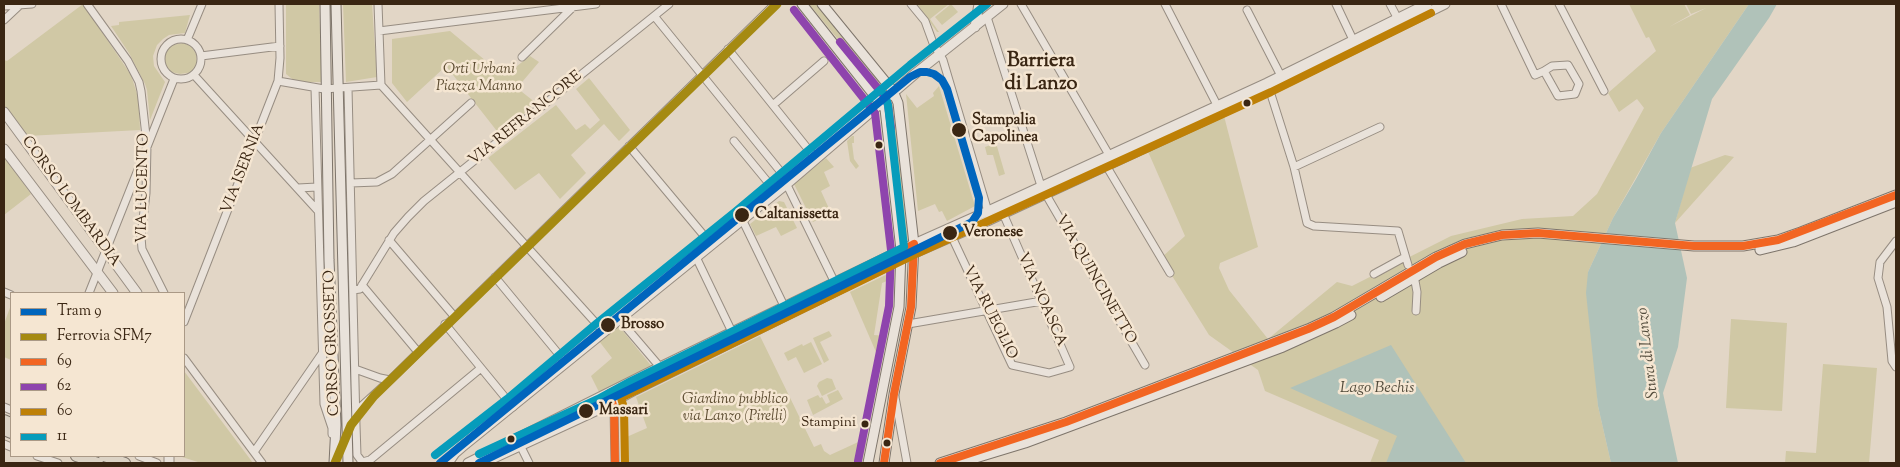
<!DOCTYPE html>
<style>
body{margin:0}
#map{position:relative;width:1900px;height:467px;overflow:hidden;background:#e2d6c6;font-family:"Sorts Mill Goudy",serif}
canvas{display:block}
.frame{position:absolute;inset:0;border:5px solid #3a2613;pointer-events:none}
.legend{position:absolute;left:10px;top:292px;width:175px;height:165px;box-sizing:border-box;background:#f5e6d2;border:1px solid #aa9986;margin:0;padding:6px 9px;list-style:none;font-size:15px;color:#3a2613}
.legend li{display:flex;align-items:center;gap:10px;height:25px}
.legend b{width:25px;border:1px solid #aa9986}
</style>
<div id="map">
<canvas width="1900" height="467"></canvas>
<div class="frame"></div>
<ul class="legend">
<li><b style="height:6px;background:#0065bd"></b>Tram 9</li>
<li><b style="height:6px;background:#a58a12"></b>Ferrovia SFM7</li>
<li><b style="height:6px;background:#f26522"></b>69</li>
<li><b style="height:6px;background:#8e44ad"></b>62</li>
<li><b style="height:6px;background:#be8006"></b>60</li>
<li><b style="height:6px;background:#069cbb"></b>11</li>
</ul>
</div>
<script>
const ctx = document.querySelector('canvas').getContext('2d');
ctx.lineJoin = 'round';
function paint(path, color) { ctx.fillStyle = color; ctx.fill(path, 'evenodd'); }
const shape = rows => new Path2D(rows.map(r => 'M' + r).join(''));
function strokePath(path, color, width, dash) { ctx.strokeStyle = color; ctx.lineWidth = width; ctx.lineCap = dash ? 'butt' : 'round'; ctx.setLineDash(dash || []); ctx.stroke(path); }
function write(font, color, halo, rows, align = 'center') {
  ctx.font = font + ' "Sorts Mill Goudy",serif'; ctx.lineWidth = 5; ctx.setLineDash([]); ctx.textBaseline = 'middle'; ctx.strokeStyle = halo; ctx.fillStyle = color; for (const [text, x, y, turn = 0] of rows) {
    ctx.save(); ctx.translate(x, y); ctx.rotate((+turn || 0) * Math.PI / 180); ctx.textAlign = isNaN(turn) ? turn : align; if (halo) ctx.strokeText(text, 0, 0); ctx.fillText(text, 0, 0); ctx.restore();
  }
}
paint(shape([
 [83,4,131,75,139,100,140,130,27,136,4,105,4,60,7,61],
 [286,4,319,4,322,82,296,82,286,74],
 [343,4,372,4,377,77,346,82],
 [809,4,818,4,882,83,879,86,864,68,850,54],
 [917,4,949,4,930,19,939,32,937,32],
 [951,4,958,12,942,25,935,17],
 [1629,4,1684,4,1690,15,1669,27,1706,8,1691,14,1686,4,1749,4,1661,133,1613,218,1588,272,1598,406,1611,463,1370,463,1379,440,1265,391,1258,370,1209,335,1161,258,1185,236,1146,147,1224,116,1258,247,1220,263,1219,268,1229,290,1268,339,1337,282,1352,286,1451,236,1522,219,1573,216,1597,194,1644,108,1637,99,1619,112,1608,93,1656,51,1649,37,1646,38],
 [190,15,185,33,169,35,163,39,157,45,153,56,154,66,165,82,150,120,147,90,145,84,129,53,111,26,119,25,119,22],
 [450,31,504,76,530,56,539,62,517,88,536,103,500,135,446,66,407,102,392,83,392,39],
 [183,43,191,46,196,54,197,63,193,72,180,74,171,72,164,64,163,57,168,46],
 [589,78,630,130,619,141,604,124,571,155,586,173,560,199,539,173,515,190,488,158,556,105,576,130,585,124,590,129,600,120,576,89],
 [939,86,975,206,947,221,942,211,939,212,935,204,918,211,906,94,917,108,934,96,933,93],
 [893,104,911,241,909,243,906,240,903,211,899,192,890,107],
 [852,136,854,136,854,143,852,143,854,159,859,166,856,169,850,161,847,141],
 [996,143,1005,174,999,176,993,155,987,155,985,147],
 [1725,155,1734,157,1675,223,1690,168],
 [4,156,31,194,4,215],
 [826,158,834,167,824,172,830,186,821,191,831,213,813,222,794,184],
 [779,201,784,202,797,228,781,236,776,227,756,236,750,224],
 [894,271,894,278,882,283,874,335,887,336,880,369,878,369,879,359,850,292],
 [11,305,11,360,4,357,4,324],
 [1731,319,1787,323,1782,411,1726,408],
 [618,325,653,368,600,394,591,376,612,358,599,341],
 [829,331,832,336,820,342,829,360,824,363,813,338],
 [760,336,814,447,821,444,824,451,830,455,867,438,862,463,622,463,622,439,647,428,636,397],
 [811,342,822,364,804,373,796,357,788,361,784,353,802,344,803,346],
 [1823,364,1877,368,1869,463,1785,463,1786,451,1816,453],
 [184,371,253,463,201,463,182,457,184,456],
 [827,378,832,379,836,389,822,396,817,386,819,382],
 [838,390,843,399,813,415,807,400,818,395,820,398,822,397,826,404,830,402,827,395]
]), '#d0c8a5');
paint(shape([
 [1749,4,1777,4,1769,18,1712,99,1675,223,1687,278,1678,347,1663,393,1678,463,1611,463,1598,406,1586,293,1588,272,1613,218,1636,179,1661,133],
 [1391,345,1466,463,1386,463,1397,436,1290,388]
]), '#b0c2b9');
const minor = shape([
 [87,4,128,61,139,82,141,91,147,145,146,193,141,237,142,249,164,293],
 [911,4,925,21,933,43,943,60,989,215],
 [1021,4,1112,160],
 [1165,4,1217,105],
 [1336,4,1355,44],
 [1390,4,1399,21],
 [1501,4,1535,75,1544,71,1552,66,1568,65,1579,84,1575,94,1558,96,1544,71],
 [1559,4,1604,91],
 [4,6,32,4],
 [1247,10,1281,76],
 [655,17,789,182],
 [987,17,1041,186,1145,365],
 [4,20,21,4],
 [379,31,596,4],
 '161 59a20 20 0 1 1 40 0a20 20 0 1 1-40 0Z',
 [187,40,202,4],
 [728,49,816,159],
 [201,56,280,46],
 [522,57,573,7,572,6],
 [194,75,318,211],
 [278,81,324,89,381,85,378,4],
 [381,85,603,331],
 [1268,85,1294,167,1307,223,1314,226,1398,231,1408,265],
 [315,88,324,404,332,428,332,434],
 [348,88,356,425,357,455,360,459,362,462,370,460,481,368],
 [773,105,824,61],
 [734,141,776,192],
 [629,146,711,244],
 [1104,162,1170,273],
 [1294,167,1380,127],
 [351,183,377,182,392,174,471,103],
 [786,183,835,283],
 [298,188,317,187],
 [742,219,786,310],
 [952,237,1012,365,1049,373,1070,367,1002,211],
 [389,240,454,316],
 [1896,241,1880,262,1878,278,1887,307,1892,361,1896,367],
 [696,257,732,332],
 [1374,274,1405,257],
 [495,277,566,363],
 [1415,281,1417,292,1416,311],
 [362,285,418,352],
 [353,290,360,289,362,285,394,233,408,217,424,201,669,4],
 [4,292,11,295],
 [89,293,174,79],
 [619,319,660,367],
 [184,322,278,81,280,58,279,4],
 [445,324,513,407],
 [908,324,1042,301],
 [184,358,262,463],
 [355,369,380,378,390,380],
 [609,393,614,408,615,463],
 [895,397,907,463],
 [4,407,11,410],
 [356,411,390,380,775,4],
 [4,444,11,447],
 [521,447,529,463],
 [254,452,323,352],
 [37,456,58,463],
 [139,456,157,463]
]);
const tertiary = shape([
 [975,27,979,4],
 [4,112,137,293],
 [4,149,113,293],
 [169,456,169,463],
 [448,463,455,453,462,447,789,182,916,73,1003,4],
 [468,463,660,367,914,244,988,211,1267,83,1427,4],
 [483,463,602,408,635,390,901,259,981,224,1270,90,1445,4]
]);
const secondary = shape([
 [325,4,329,260,336,425,334,463],
 [336,4,348,463],
 [802,4,885,109,901,250,899,307,868,463],
 [822,4,893,91,898,103,914,244,911,307,894,394,884,463],
 [1760,250,1793,242,1896,202],
 [1381,297,1439,263,1462,252],
 [940,463,1066,422,1308,329,1334,317,1436,257,1465,244,1502,235,1538,233,1694,246,1743,246,1778,240,1801,232,1896,195],
 [959,463,1025,443,1283,347,1336,323,1351,315]
]);
const primary = shape([
 [4,420,11,423],
 [4,430,11,433],
 [76,456,98,463],
 [104,456,125,463]
]);
strokePath(minor, '#978d82', 9);
strokePath(tertiary, '#978d82', 11);
strokePath(secondary, '#7e756b', 11);
strokePath(primary, '#7e756b', 12);
strokePath(minor, '#e9e2da', 7);
strokePath(tertiary, '#e9e2da', 9);
strokePath(secondary, '#e9e2da', 9);
strokePath(primary, '#dcd3c5', 10);
strokePath(shape([
 [615,463,614,408,609,393,914,244],
 [884,463,894,394,911,307,914,244],
 [940,463,1066,422,1308,329,1334,317,1436,257,1465,244,1502,235,1538,233,1694,246,1743,246,1778,240,1896,195]
]), '#f26522', 8);
strokePath(shape([
 [794,10,875,113,891,250,889,306,858,461],
 [840,42,885,97,888,105,891,128]
]), '#8e44ad', 8);
strokePath(shape([
 [625,463,624,408,621,398,918,253,1271,92,1431,13]
]), '#be8006', 8);
strokePath(shape([
 [479,454,598,399,631,381,904,247,888,105,885,95],
 [435,455,507,399,597,323,736,211,910,65,987,4]
]), '#069cbb', 8);
strokePath(shape([
 [335,463,351,425,374,396,777,4]
]), '#a58a12', 9);
strokePath(shape([
 [440,463,910,77,920,72,927,72,934,74,942,80,947,89,979,198,978,213,972,222,479,463]
]), '#0065bd', 8);
for (const [x, y, r, color] of [
 [1247,103,4.5,"#3a2613"],
 [959,130,8,"#3a2613"],
 [879,145,4.5,"#3a2613"],
 [742,215,8,"#3a2613"],
 [950,233,8,"#3a2613"],
 [608,325,8,"#3a2613"],
 [586,411,8,"#3a2613"],
 [865,424,4.5,"#3a2613"],
 [511,439,4.5,"#3a2613"],
 [887,443,4.5,"#3a2613"]
]) { const dot = new Path2D(); dot.arc(x, y, r, 0, 2 * Math.PI); ctx.fillStyle = color; ctx.fill(dot); strokePath(dot, '#f5e6d2', 2); }
write('14px', '#3a2613', '#f5e6d2', [
 ["Stampini",856,424]
], 'right');
write('italic 15px', '#5c4c31', '#f5e6d2', [
 ["Orti Urbani",479,70],
 ["Piazza Manno",479,87],
 ["Giardino pubblico",735,400],
 ["via Lanzo (Pirelli)",735,417]
]);
write('15px', '#3a2613', '#f5e6d2', [
 ["VIA REFRANCORE",526,119,-39],
 ["VIA ISERNIA",244,169,-69],
 ["VIA LUCENTO",144,188,-89],
 ["CORSO LOMBARDIA",70,202,54],
 ["VIA QUINCINETTO",1095,280,60],
 ["VIA NOASCA",1041,300,66],
 ["VIA RUEGLIO",989,313,63],
 ["CORSO GROSSETO",333,343,-92]
]);
write('bold 15px', '#3a2613', '#f5e6d2', [
 ["Stampalia",972,121],
 ["Capolinea",972,138],
 ["Caltanissetta",755,215],
 ["Veronese",963,233],
 ["Brosso",621,325],
 ["Massari",599,411]
], 'left');
write('italic 16px', '#524b3b', '#f5e6d2', [
 ["Stura di Lanzo",1649,353,-97],
 ["Lago Bechis",1377,389]
]);
write('bold 20px', '#3a2613', '#f5e6d2', [
 ["Barriera",1041,63],
 ["di Lanzo",1041,86]
]);
</script>
